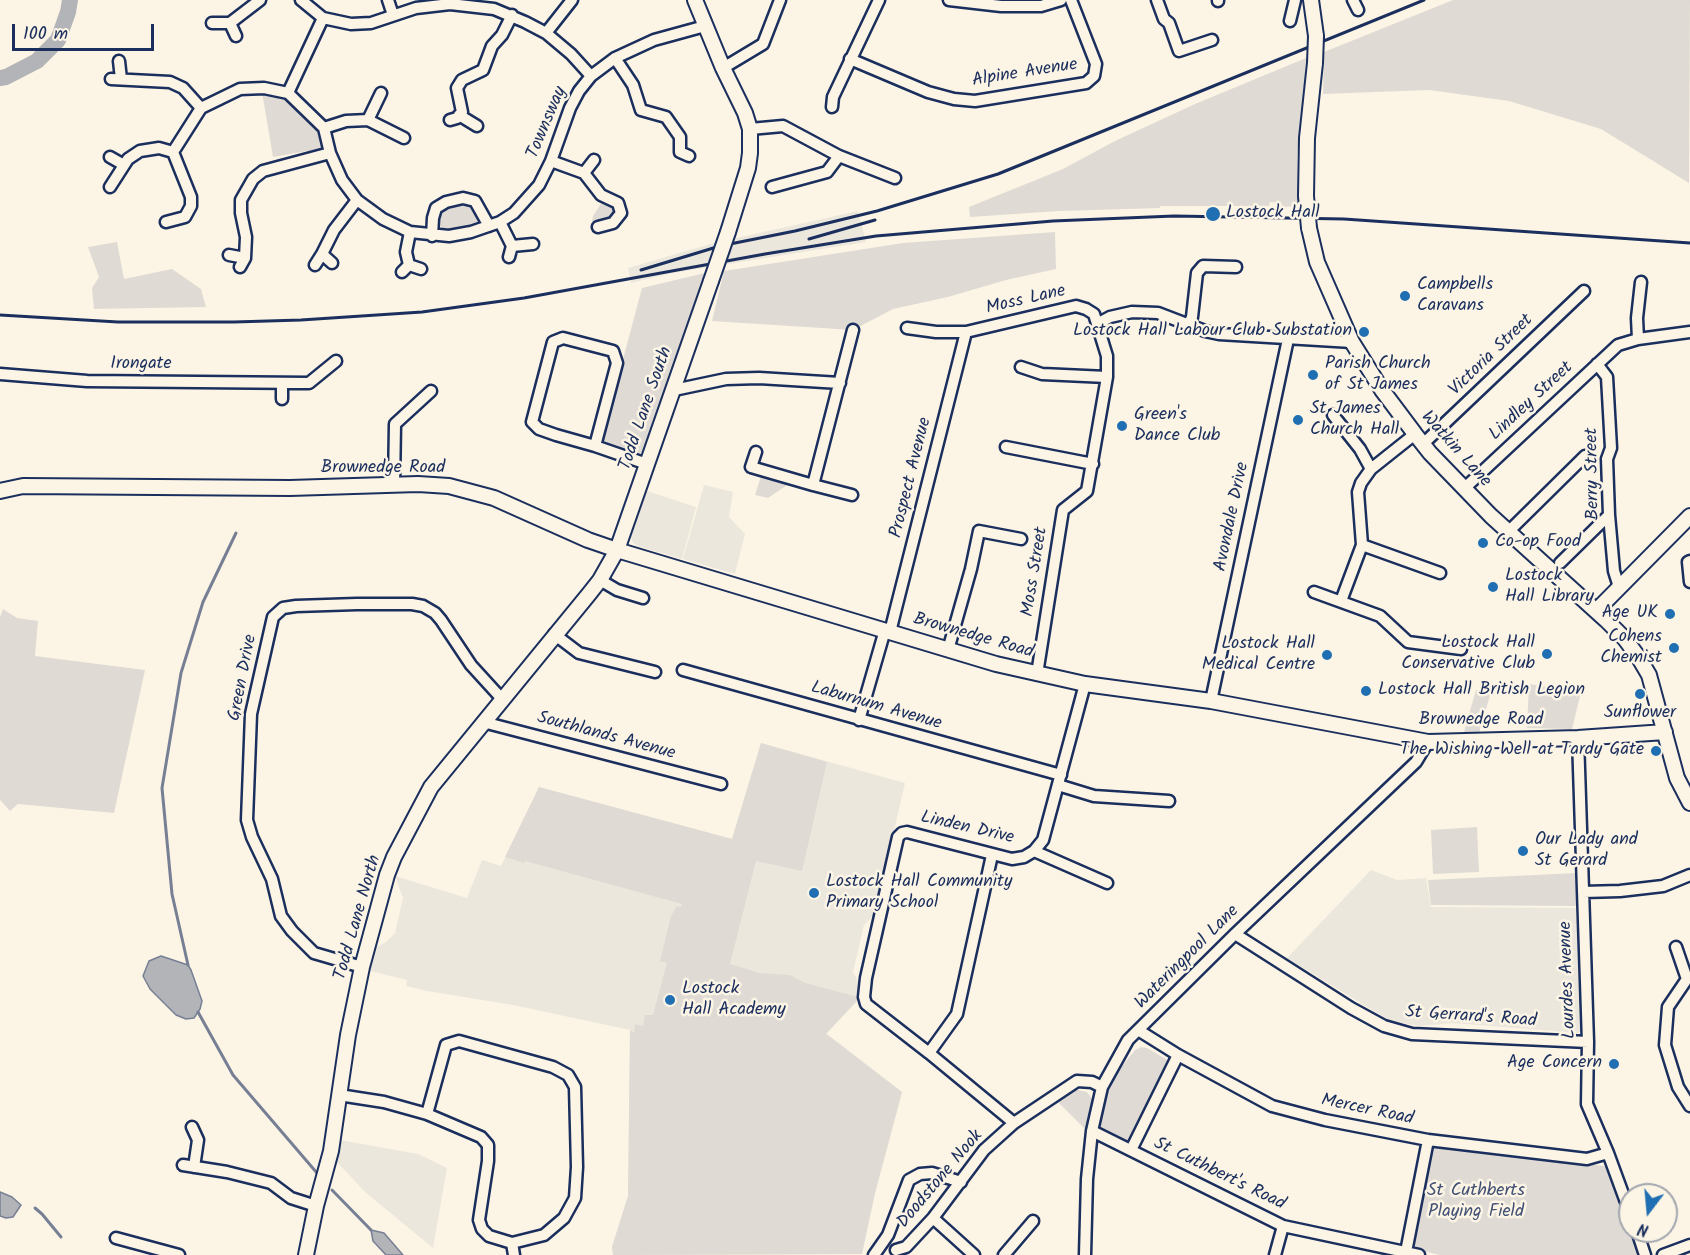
<!DOCTYPE html>
<style>
body{margin:0}
#map{position:relative;width:1690px;height:1255px;overflow:hidden;background:#fcf5e5;font-family:Kalam,sans-serif}
canvas{display:block}
.north{position:absolute;left:1618px;top:1183px;width:60px;height:60px;box-sizing:border-box;background:#fcf5e5;border:2px solid #a2a6af;border-radius:50%;rotate:196deg;font-size:16px;font-weight:700;line-height:24px;text-align:center;color:#1b2f5e}
.north::after{content:'';display:block;margin:auto;width:21px;height:27px;background:#1f6fb2;clip-path:polygon(50% 0,100% 100%,50% 72%,0 100%)}
.scale{position:absolute;left:12px;top:24px;width:142px;height:27px;box-sizing:border-box;border:3px solid #1b2f5e;border-top:0;padding-left:8px;font-size:18px;line-height:21px;white-space:nowrap;color:#1b2f5e;-webkit-text-stroke:4px #fcf5e5;paint-order:stroke}
</style>
<div id="map">
<canvas width="1690" height="1255"></canvas>
<div class="north">N</div>
<div class="scale">100 m</div>
</div>
<script>
const ctx = document.querySelector('canvas').getContext('2d');
ctx.lineJoin = 'round';
function paint(path, color) { ctx.fillStyle = color; ctx.fill(path, 'evenodd'); }
const shape = rows => new Path2D(rows.map(r => 'M' + r).join(''));
function strokePath(path, color, width, dash) { ctx.strokeStyle = color; ctx.lineWidth = width; ctx.lineCap = dash ? 'butt' : 'round'; ctx.setLineDash(dash || []); ctx.stroke(path); }
function write(font, color, halo, rows, align = 'center') {
  ctx.font = font + ' Kalam,sans-serif'; ctx.lineWidth = 5; ctx.setLineDash([]); ctx.textBaseline = 'middle'; ctx.strokeStyle = halo; ctx.fillStyle = color; for (const [text, x, y, turn = 0] of rows) {
    ctx.save(); ctx.translate(x, y); ctx.rotate((+turn || 0) * Math.PI / 180); ctx.textAlign = isNaN(turn) ? turn : align; if (halo) ctx.strokeText(text, 0, 0); ctx.fillText(text, 0, 0); ctx.restore();
  }
}
paint(shape([
 [858,211,866,242,672,273,631,283,628,268,714,243],
 [704,485,733,492,729,517,745,534,735,574,683,559],
 [647,491,696,507,682,559,638,546,633,543,631,537],
 [761,743,905,783,875,914,864,925,853,972,861,987,856,1002,826,1033,902,1092,875,1193,862,1254,613,1255,612,1247,628,1196,630,1030,513,1005,427,991,406,986,407,980,370,971,375,948,386,942,395,933,403,898,395,876,467,898,482,860,501,866,539,787,732,839],
 [1371,870,1397,880,1426,878,1431,907,1580,908,1582,1030,1578,1033,1453,1023,1420,1026,1390,1021,1287,958],
 [340,1140,418,1154,447,1168,433,1248,365,1192,336,1161]
]), '#ece7dc');
paint(shape([
 [1453,0,1690,0,1689,183,1601,129,1509,101,1429,90,1323,94,1324,52],
 [1306,58,1305,86,1297,157,1299,206,1281,207,1281,203,1270,202,1269,206,1160,206,1160,208,1059,211,970,217,969,207,1063,169,1115,141,1195,104],
 [262,92,291,101,306,113,321,133,324,145,322,150,313,152,307,151,273,157],
 [606,200,612,202,616,213,614,219,594,224,592,221,593,216,602,202],
 [458,203,471,204,478,218,478,222,475,225,462,228,451,230,443,229,439,224,438,213,447,206],
 [1055,232,1056,269,1006,280,948,297,893,309,853,330,712,321,724,271,903,243],
 [117,242,124,279,172,269,201,289,206,307,94,309,92,288,99,277,88,247],
 [705,273,645,451,635,455,604,444,602,438,642,288],
 [761,476,790,483,768,498,755,495],
 [3,609,17,618,38,621,35,656,145,670,114,813,18,804,10,811,0,800,0,617],
 [1529,684,1581,692,1572,729,1527,728],
 [1476,690,1491,692,1479,733,1464,732],
 [761,743,827,762,802,871,756,861,730,964,760,973,790,975,805,983,858,997,856,1002,826,1034,902,1092,875,1193,862,1254,613,1255,612,1247,628,1196,630,1030,634,1033,635,1024,643,1026,645,1015,653,1015,667,963,660,961,671,916,677,906,681,907,682,904,525,861,524,863,505,857,539,787,732,839],
 [1477,827,1479,872,1433,874,1431,830],
 [1577,873,1579,906,1431,905,1428,880],
 [1141,1047,1147,1048,1171,1062,1128,1144,1097,1129,1106,1097,1118,1071,1135,1050],
 [1074,1089,1087,1092,1094,1101,1088,1132,1056,1100],
 [1440,1145,1611,1167,1638,1255,1440,1255,1415,1249,1414,1246,1432,1151]
]), '#dfdbd4');
const water = shape([
 [161,956,188,965,191,970,202,1001,200,1009,194,1018,186,1019,176,1015,150,989,143,976,149,961,161,956],
 [0,1192,12,1197,21,1205,13,1217,6,1218,0,1216,0,1192],
 [371,1230,384,1233,403,1255,386,1255,373,1241,371,1230]
]);
paint(water, '#b2b4b8');
strokePath(water, '#767f94', 1.5);
strokePath(shape([
 [188,965,172,894,162,788,181,673,203,602,236,533],
 [198,1012,233,1075,317,1173],
 [332,1190,371,1230],
 [35,1208,42,1214,61,1237]
]), '#767f94', 3);
strokePath(shape([
 [0,78,6,77,37,61,58,40,68,12,70,0]
]), '#b2b4b8', 16);
const street = shape([
 [301,0,323,18,351,24,371,23,416,8,450,4,494,9,525,22,546,33,571,54,591,76],
 [388,0,393,15],
 [949,0,1001,6,1041,6,1061,0],
 [1157,0,1164,19,1169,23,1179,51,1212,40],
 [1218,0,1218,1],
 [1353,0,1358,10],
 [1290,21,1295,0],
 [212,23,230,23,236,36],
 [230,23,260,0],
 [546,33,572,0],
 [615,58,633,85,641,110,666,117,680,137,680,152,689,156],
 [850,59,928,92,954,99,975,101,1086,83,1094,76,1096,64,1071,0],
 [119,61,121,79],
 [723,68,763,44,780,0],
 [111,79,170,82,183,88,201,108],
 [288,93,323,18],
 [832,107,833,97,879,0],
 [459,115,477,126],
 [368,120,381,93],
 [450,120,457,118,462,112,457,88,462,80,483,70,492,46,502,35,512,15],
 [324,128,346,121,368,120,404,138],
 [750,129,783,126,839,156,895,178],
 [173,152,201,108,240,89,264,88,288,93,324,128,330,153,342,180,357,200,383,219,410,232,449,236,471,232,500,222,514,213,539,185,551,161,570,108,579,91,591,76,615,58,654,40,705,26],
 [110,157,124,165],
 [551,161,584,173,601,195,618,203,621,213,613,223,598,227],
 [584,173,594,160],
 [110,187,128,159,140,151,159,148,173,152],
 [772,187,827,172,839,156],
 [166,222,185,217,191,206,191,197,173,152],
 [500,222,512,246],
 [432,236,433,218,436,208,446,202,463,198,475,201,489,226],
 [322,254,334,230,357,200],
 [229,255,245,258],
 [509,257,512,246,533,244],
 [315,265,322,254,332,263],
 [409,265,406,252,410,232],
 [240,267,245,258,246,237,241,213,241,200,253,179,263,171,330,153],
 [402,272,409,265,421,269],
 [1097,324,1110,317,1132,312,1158,313,1205,331,1219,334,1352,342],
 [1189,324,1192,317,1197,273,1203,266,1236,267],
 [907,328,936,332,966,332,1076,306,1086,309,1094,314,1107,356,1107,377,1087,491,1063,510,1037,674],
 [1638,339,1637,318,1641,282],
 [1597,364,1607,377,1611,448,1607,459,1609,515,1614,571,1619,587],
 [1021,367,1042,374,1107,377],
 [0,374,87,381,309,383,336,361],
 [674,390,726,379,759,378,840,383],
 [282,399,282,383],
 [1333,415,1360,449,1371,469],
 [1423,444,1584,291],
 [595,446,617,363,613,351,563,338,553,342,532,422,539,429,556,435,595,446,647,464],
 [1006,447,1093,464],
 [756,452,751,467,813,485,853,330],
 [1469,484,1618,345,1638,339,1690,332],
 [394,485,395,424,431,391],
 [813,485,852,495],
 [1508,532,1585,456],
 [1362,545,1440,573],
 [1690,561,1688,562,1690,582],
 [1560,563,1609,515],
 [600,580,617,590,643,598],
 [1314,592,1380,616,1408,642,1461,649],
 [1341,601,1362,545,1358,492,1361,483,1371,469,1415,434],
 [890,632,966,332],
 [554,634,579,653,655,672],
 [948,650,971,569,979,531,1021,539],
 [683,670,1061,775],
 [1211,701,1288,339],
 [859,720,885,630],
 [483,722,721,784],
 [1578,738,1588,1042,1587,1104,1608,1153,1630,1213],
 [1058,785,1094,796,1169,801],
 [1034,851,1107,883],
 [1583,892,1620,891,1663,886,1690,875],
 [1235,934,1351,1008,1384,1026,1412,1034,1588,1042],
 [1676,947,1687,979],
 [362,967,314,953,292,931,281,916,272,879,252,837,247,820,251,714,273,617,283,608,296,606,357,604,412,604,423,606,435,613,441,620,471,665,502,699],
 [1690,978,1687,979,1668,1007,1665,1045,1678,1087,1690,1106],
 [1138,1030,1178,1055,1272,1106,1325,1120,1428,1140,1587,1159,1608,1153],
 [929,1053,957,1014,992,855],
 [339,1095,384,1102,427,1114,481,1137,488,1145,488,1161,479,1220,482,1229,489,1236,512,1243,514,1255],
 [427,1114,446,1045,459,1041,553,1067,568,1075,575,1087,577,1167,575,1198,564,1218,544,1235,512,1243],
 [1014,1123,929,1053,866,1004,864,997,866,978,898,837,902,833,907,832,1012,859,1024,857,1034,851,1043,840,1085,684],
 [192,1127,198,1140,194,1167],
 [1092,1131,1283,1226,1419,1255],
 [1131,1150,1178,1055],
 [183,1165,227,1172,271,1183,291,1198,316,1206],
 [933,1218,974,1255],
 [1637,1231,1645,1255],
 [116,1238,179,1255],
 [896,1250,906,1247,933,1218,984,1150,1014,1123,1077,1081,1092,1082,1102,1087],
 [1406,1252,1428,1140],
 [874,1255,888,1235,909,1180,920,1174,932,1173,961,1182],
 [1004,1255,1033,1221],
 [1085,1255,1087,1179,1092,1131,1102,1087,1128,1040,1235,934,1416,762,1428,742],
 [1275,1255,1283,1226],
 [1663,1255,1690,1245]
]);
const secondary = shape([
 [695,0,723,68,745,113,750,129,750,153,748,168,728,232],
 [1311,0,1316,36],
 [1306,196,1307,138,1315,63],
 [1309,228,1317,262,1352,342,1382,390,1415,434,1430,453,1491,516,1606,620,1625,639,1639,658,1649,675,1677,778,1690,803],
 [0,491,23,486,290,488,418,484,449,486,494,498,588,540,617,550,996,664,1085,684,1211,701,1428,742,1578,738,1665,732],
 [1596,611,1690,516],
 [306,1255,316,1206,331,1151,348,1035,362,967,387,875,394,857,431,787,589,594,600,580,617,550,711,281]
]);
strokePath(street, '#1b2f5e', 15);
strokePath(secondary, '#1b2f5e', 18);
strokePath(street, '#fcf5e5', 10);
strokePath(secondary, '#fcf5e5', 14);
strokePath(shape([
 [809,239,875,220],
 [641,270,720,246,795,231,877,211,998,174,1424,0],
 [0,315,118,322,234,322,301,320,422,312,524,298,765,254,876,236,1053,221,1174,216,1344,219,1690,243]
]), '#1b2f5e', 3);
const secondaryBridge = shape([
 [1315,63,1316,36],
 [1306,196,1309,228],
 [711,281,728,232]
]);
strokePath(secondaryBridge, '#1b2f5e', 18, []);
strokePath(secondaryBridge, '#fcf5e5', 14);
for (const [x, y, r, color] of [
 [1213,214,8,"#1f6fb2"],
 [1405,296,6,"#1f6fb2"],
 [1364,332,6,"#1f6fb2"],
 [1313,375,6,"#1f6fb2"],
 [1298,420,6,"#1f6fb2"],
 [1122,426,6,"#1f6fb2"],
 [1483,543,6,"#1f6fb2"],
 [1493,587,6,"#1f6fb2"],
 [1670,614,6,"#1f6fb2"],
 [1674,648,6,"#1f6fb2"],
 [1547,654,6,"#1f6fb2"],
 [1327,655,6,"#1f6fb2"],
 [1366,691,6,"#1f6fb2"],
 [1640,694,6,"#1f6fb2"],
 [1656,751,6,"#1f6fb2"],
 [1523,851,6,"#1f6fb2"],
 [814,893,6,"#1f6fb2"],
 [670,1000,6,"#1f6fb2"],
 [1614,1064,6,"#1f6fb2"]
]) { const dot = new Path2D(); dot.arc(x, y, r, 0, 2 * Math.PI); ctx.fillStyle = color; ctx.fill(dot); strokePath(dot, '#fcf5e5', 2); }
write('18px', '#1b2f5e', '#fcf5e5', [
 ["Alpine Avenue",1025,74,-9],
 ["Townsway",548,123,-67],
 ["Moss Lane",1026,301,-13],
 ["Victoria Street",1492,356,-44],
 ["Irongate",141,365],
 ["Lindley Street",1532,402,-43],
 ["Todd Lane South",647,409,-71],
 ["Watkin Lane",1455,450,48],
 ["Brownedge Road",383,469],
 ["Berry Street",1594,474,-91],
 ["Prospect Avenue",912,478,-76],
 ["Avondale Drive",1233,517,-78],
 ["Moss Street",1036,572,-81],
 ["Brownedge Road",973,637,16],
 ["Green Drive",244,678,-79],
 ["Laburnum Avenue",876,707,16],
 ["Brownedge Road",1481,721],
 ["Southlands Avenue",606,737,15],
 ["Linden Drive",967,829,13],
 ["Todd Lane North",359,918,-74],
 ["Wateringpool Lane",1188,958,-45],
 ["Lourdes Avenue",1569,980,-92],
 ["St Gerrard's Road",1471,1018,4],
 ["Mercer Road",1367,1111,12],
 ["St Cuthbert's Road",1219,1175,26],
 ["Doodstone Nook",941,1180,-50]
]);
write('18px', '#1b2f5e', '#fcf5e5', [
 ["Lostock Hall",1226,214],
 ["Campbells",1417,286],
 ["Caravans",1417,307],
 ["Lostock Hall Labour Club Substation",1352,332,"right"],
 ["Parish Church",1325,365],
 ["of St James",1325,386],
 ["St James",1310,410],
 ["Church Hall",1310,431],
 ["Green's",1134,416],
 ["Dance Club",1134,437],
 ["Co-op Food",1495,543],
 ["Lostock",1505,577],
 ["Hall Library",1505,598],
 ["Age UK",1658,614,"right"],
 ["Cohens",1662,638,"right"],
 ["Chemist",1662,659,"right"],
 ["Lostock Hall",1535,644,"right"],
 ["Conservative Club",1535,665,"right"],
 ["Lostock Hall",1315,645,"right"],
 ["Medical Centre",1315,666,"right"],
 ["Lostock Hall British Legion",1378,691],
 ["Sunflower",1640,714,"center"],
 ["The Wishing Well at Tardy Gate",1644,751,"right"],
 ["Our Lady and",1535,841],
 ["St Gerard",1535,862],
 ["Lostock Hall Community",826,883],
 ["Primary School",826,904],
 ["Lostock",682,990],
 ["Hall Academy",682,1011],
 ["Age Concern",1602,1064,"right"]
], 'left');
write('18px', '#425176', '#fcf5e5', [
 ["St Cuthberts",1476,1192],
 ["Playing Field",1476,1213]
]);
</script>
